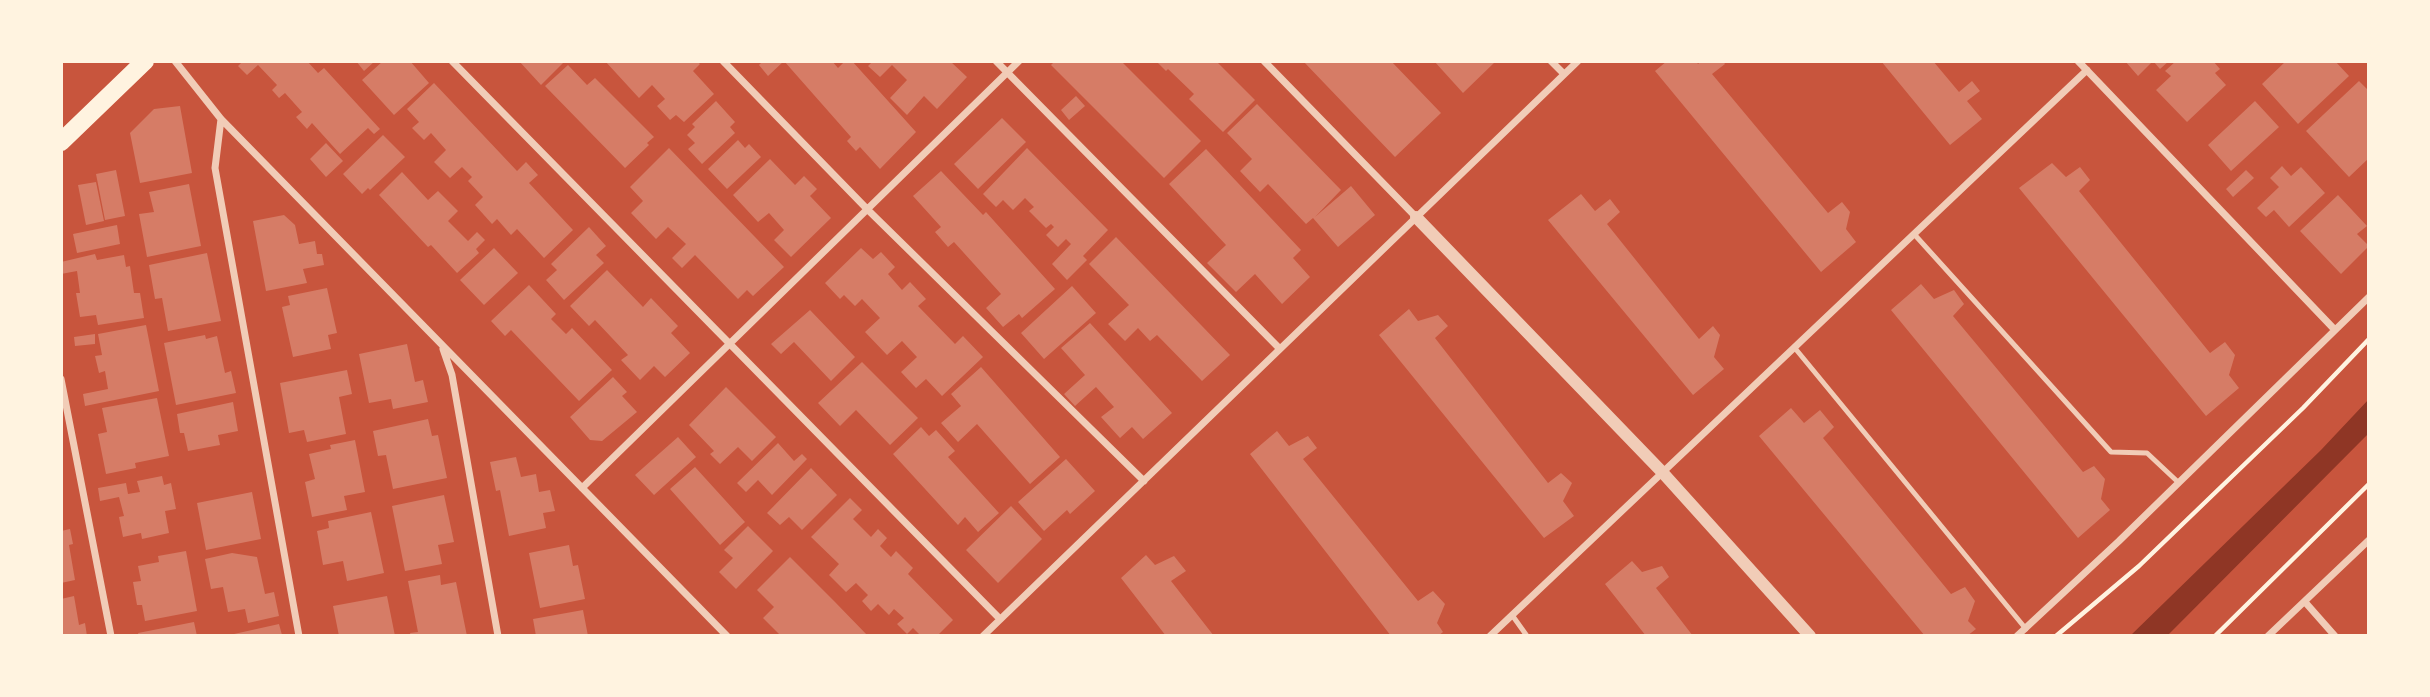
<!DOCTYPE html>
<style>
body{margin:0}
#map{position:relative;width:2430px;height:697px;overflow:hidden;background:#c8553d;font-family:Raleway,sans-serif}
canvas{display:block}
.frame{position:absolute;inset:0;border:63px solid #fff3e0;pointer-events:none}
</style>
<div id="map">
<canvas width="2430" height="697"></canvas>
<div class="frame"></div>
</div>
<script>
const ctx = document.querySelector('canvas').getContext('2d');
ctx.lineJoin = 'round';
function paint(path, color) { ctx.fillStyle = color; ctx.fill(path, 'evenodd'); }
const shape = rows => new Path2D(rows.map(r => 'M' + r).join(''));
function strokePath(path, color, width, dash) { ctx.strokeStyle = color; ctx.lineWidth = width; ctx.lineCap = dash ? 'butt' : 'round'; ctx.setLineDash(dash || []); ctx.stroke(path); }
paint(shape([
 [2369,399,2369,433,2167,636,2130,636,2321,450]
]), '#8f3625');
paint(shape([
 [243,61,307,61,318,73,324,68,380,129,374,134,368,128,340,154,312,123,307,129,296,117,302,112,285,93,279,98,272,90,277,85,258,65,247,75,238,66],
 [356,61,375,61,364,71],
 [383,61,410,61,429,83,394,115,362,80],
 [519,61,565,61,541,85],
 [605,61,697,61,700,64,693,71,714,94,684,122,676,115,670,120,657,106,665,99,652,85,639,98],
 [763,61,784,61,768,76,759,65],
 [784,61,832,61,838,68,845,61,852,61,916,132,880,169,860,147,856,151,847,141,851,137],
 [873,61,950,61,967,77,937,109,924,96,907,115,890,98,907,80,892,65,880,77,868,66],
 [1055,61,1121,61,1201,141,1164,178,1051,65],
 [1156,61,1216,61,1255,100,1223,132,1189,99,1194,94,1168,69,1166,71],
 [1303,61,1391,61,1441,113,1395,157],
 [1434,61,1496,61,1463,93],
 [1667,61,1696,61,1698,64,1701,61,1723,61,1725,64,1712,74,1828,213,1842,202,1850,212,1846,229,1856,242,1821,272,1655,71],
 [1881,61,1933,61,1959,92,1972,81,1980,91,1967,101,1982,119,1950,145],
 [2125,61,2169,61,2160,69,2153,61,2138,76],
 [2176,61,2213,61,2220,69,2215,73,2226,85,2187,122,2156,90,2171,76,2165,71],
 [2286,61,2335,61,2349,76,2298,124,2262,84],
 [568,65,587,85,595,78,654,137,647,143,649,145,625,168,545,86],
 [2359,81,2369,91,2369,158,2349,177,2306,131],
 [434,83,517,171,526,162,538,175,529,183,573,230,544,258,517,229,511,235,497,219,492,224,475,205,483,197,468,181,472,177,462,167,450,178,434,162,446,150,431,133,424,140,412,128,419,122,407,109],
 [1076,96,1085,106,1069,120,1061,110],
 [716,101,735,122,730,127,735,133,702,164,688,149,695,143,687,135,695,127,692,124],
 [2255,101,2279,127,2231,171,2208,145],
 [1257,104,1341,190,1315,217,1351,186,1375,215,1338,247,1313,218,1306,224,1268,184,1260,192,1240,171,1252,159,1227,133],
 [180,106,192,173,140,183,130,133,154,109],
 [1002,118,1026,142,978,189,954,164],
 [383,135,405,157,370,190,368,188,362,194,343,174],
 [738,140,745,148,749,144,761,157,727,189,708,169],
 [326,143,343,161,326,177,310,159],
 [669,148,784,267,753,296,747,290,738,299,695,255,682,268,672,258,686,244,668,227,656,239,631,213,643,201,630,187],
 [1027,148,1108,230,1083,256,1087,260,1067,280,1052,264,1071,244,1066,239,1058,247,1046,235,1054,227,1051,224,1046,228,1029,211,1034,207,1025,198,1013,210,1003,200,996,207,983,194],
 [1206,149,1301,250,1293,258,1310,277,1282,304,1255,274,1236,292,1207,263,1226,245,1169,184],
 [770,159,795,185,804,176,817,189,810,196,831,218,791,257,774,240,784,230,769,213,758,222,733,195],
 [2052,163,2066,177,2080,167,2090,180,2079,191,2210,353,2225,342,2235,355,2229,375,2239,388,2206,416,2019,188],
 [2282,166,2291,176,2301,167,2325,193,2289,227,2274,210,2266,217,2257,208,2279,187,2270,178],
 [116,170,125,216,105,220,96,174],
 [2246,170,2254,178,2233,197,2226,189],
 [941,171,983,215,986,212,1055,289,1022,318,1019,314,1003,327,986,308,1001,294,954,242,948,247,935,232,941,227,913,196],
 [402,172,428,200,438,191,458,211,448,221,468,241,477,232,485,240,476,249,479,253,457,273,431,245,428,247,379,195],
 [96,182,104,221,86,225,78,185],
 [189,184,201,246,147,257,139,214,154,212,149,192],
 [1581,194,1595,211,1610,199,1620,212,1607,224,1699,339,1713,326,1720,335,1714,357,1724,369,1693,395,1548,220],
 [2338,195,2367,226,2357,234,2369,246,2341,274,2300,231],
 [284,215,295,225,299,244,315,241,317,254,322,254,324,265,303,269,307,283,266,291,253,221],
 [117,225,120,244,77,253,73,234],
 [589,227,606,246,596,255,604,263,564,300,546,280,557,270,551,264],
 [1116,237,1230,355,1202,381,1157,335,1150,341,1138,328,1125,341,1108,324,1129,305,1089,264],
 [494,248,518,273,484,305,460,280],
 [861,248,873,259,881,252,895,267,888,274,902,290,910,282,926,299,918,306,955,344,963,336,983,357,942,396,926,379,916,388,901,372,917,357,902,341,887,355,865,332,880,318,862,299,855,306,844,295,840,299,825,283],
 [207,253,221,321,168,331,162,298,155,299,149,265],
 [95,254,97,260,124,255,126,267,130,266,134,293,140,293,144,318,98,325,96,315,80,317,76,293,80,293,77,271,61,274,61,262],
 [607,270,643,307,651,298,678,326,671,333,690,353,665,377,654,366,640,380,621,360,628,355,595,320,589,326,570,306],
 [1921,284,1934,299,1954,290,1964,304,1953,316,2083,472,2094,466,2105,479,2101,499,2110,510,2078,538,1891,310],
 [529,285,556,314,551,319,566,334,572,328,612,370,579,401,511,330,505,336,491,321],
 [1072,286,1096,313,1044,359,1021,333],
 [327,288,337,333,328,335,331,349,293,357,282,307,290,305,288,296],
 [1409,309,1418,321,1438,315,1448,326,1435,338,1548,483,1561,473,1572,483,1563,501,1574,516,1544,538,1379,335],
 [810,310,855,357,831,381,794,342,781,354,771,344],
 [1090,323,1172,413,1143,439,1132,427,1120,438,1101,417,1114,407,1096,387,1075,406,1064,394,1085,375,1061,348],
 [146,325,159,391,85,406,83,394,108,389,105,371,99,373,95,356,102,355,98,334],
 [95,334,95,344,75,346,74,337],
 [205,335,206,339,217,336,225,373,231,371,236,393,176,405,164,343],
 [407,344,415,382,423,380,428,402,393,409,391,399,369,403,359,354],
 [862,362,918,418,890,445,856,410,840,426,818,403],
 [981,367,1060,457,1030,484,977,424,958,442,941,423,961,406,951,394],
 [347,370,352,394,339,397,346,434,307,442,304,430,289,433,280,383],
 [613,377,627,392,622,396,637,412,602,441,590,440,570,417],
 [726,387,776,437,752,461,738,447,720,464,710,454,714,451,689,425],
 [157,398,169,456,135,463,136,468,106,474,98,434,107,432,102,408],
 [233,402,238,431,218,435,220,445,188,451,184,433,180,433,177,414],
 [1791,408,1804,423,1820,410,1834,427,1823,438,1951,594,1965,587,1975,601,1968,621,1976,629,1967,636,1925,636,1759,436],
 [428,419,432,436,438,435,447,478,393,489,386,455,378,456,373,431],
 [921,427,929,436,936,430,955,451,948,457,999,513,978,532,965,517,958,525,893,454],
 [1277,431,1289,446,1308,436,1317,448,1303,459,1418,601,1433,591,1445,604,1437,623,1443,632,1438,636,1391,636,1250,454],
 [678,437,696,457,654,495,635,475],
 [355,440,365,492,344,496,347,510,312,517,305,482,315,479,309,454,331,449,330,445],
 [778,443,794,461,802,454,807,459,772,495,758,480,746,492,737,483],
 [516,457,521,477,536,474,539,492,550,490,555,511,543,513,546,528,509,536,500,490,496,491,490,462],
 [1066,459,1095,491,1070,514,1067,510,1044,531,1018,502],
 [695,467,745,522,720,545,670,489],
 [811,468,837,495,802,530,789,517,780,525,767,513],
 [162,476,164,485,171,483,176,509,165,511,169,533,142,539,141,533,123,537,119,517,124,516,119,497,100,501,98,488,126,483,128,494,140,492,137,481],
 [252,492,261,539,206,550,197,503],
 [444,495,454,542,438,545,442,564,405,571,392,506],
 [850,498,862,510,853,519,871,537,878,529,887,538,880,546,891,557,896,551,913,568,908,574,953,620,937,636,921,636,913,628,907,634,897,624,904,618,894,609,889,615,878,604,871,611,862,601,868,595,856,583,846,592,829,575,839,564,811,537],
 [1011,506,1042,539,998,583,966,550],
 [371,512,384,573,347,581,343,561,323,565,317,531,329,528,328,521],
 [748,526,773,551,736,589,719,572,733,558,724,550],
 [70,529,73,544,69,545,75,580,61,583,61,531],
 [569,545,573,566,578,565,585,599,540,608,529,553],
 [186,551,197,611,145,621,142,605,137,605,133,582,141,581,138,566,159,562,158,556],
 [232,553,257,557,265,594,274,592,279,616,248,623,245,609,228,612,223,587,211,589,205,559],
 [1146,555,1155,565,1174,556,1186,571,1171,581,1214,636,1166,636,1121,578],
 [790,557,835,602,868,636,781,636,763,618,774,607,757,590],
 [1632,561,1642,572,1662,566,1669,577,1656,588,1693,636,1646,636,1605,584],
 [440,575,441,585,456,582,467,636,411,636,410,633,418,632,408,581],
 [74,596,79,625,85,623,87,636,61,636,61,599],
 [387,596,395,636,339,636,333,606],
 [583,610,588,636,536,636,533,619],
 [194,622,197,636,139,636,138,633],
 [279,624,282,635,279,636,225,636]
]), '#d67c66');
strokePath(shape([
 [2056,636,2139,566,2303,408,2369,339],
 [2215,636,2369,484]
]), '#fff3e0', 4.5);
strokePath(shape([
 [1914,234,2111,452,2147,453,2179,483],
 [1794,347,2026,629],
 [1512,615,1527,636]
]), '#f1ccb7', 5);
strokePath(shape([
 [175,61,221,119,727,636],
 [452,61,1000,619],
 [723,61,867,209,1144,481],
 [996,61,1280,349],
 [1264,61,1416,217],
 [1551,61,1564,74],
 [2078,61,2335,330],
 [221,119,215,168,299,636],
 [443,349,452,375,498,636],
 [61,379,111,636],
 [582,488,1019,61],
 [2305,602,2335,636],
 [983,636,1578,61],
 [1490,636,2087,70],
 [2017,636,2119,541,2369,297],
 [2268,636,2369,540]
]), '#f1ccb7', 7);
strokePath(shape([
 [1416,217,1663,473,1810,636]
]), '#f1ccb7', 12);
strokePath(shape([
 [61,142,145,61]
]), '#fff3e0', 18);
</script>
